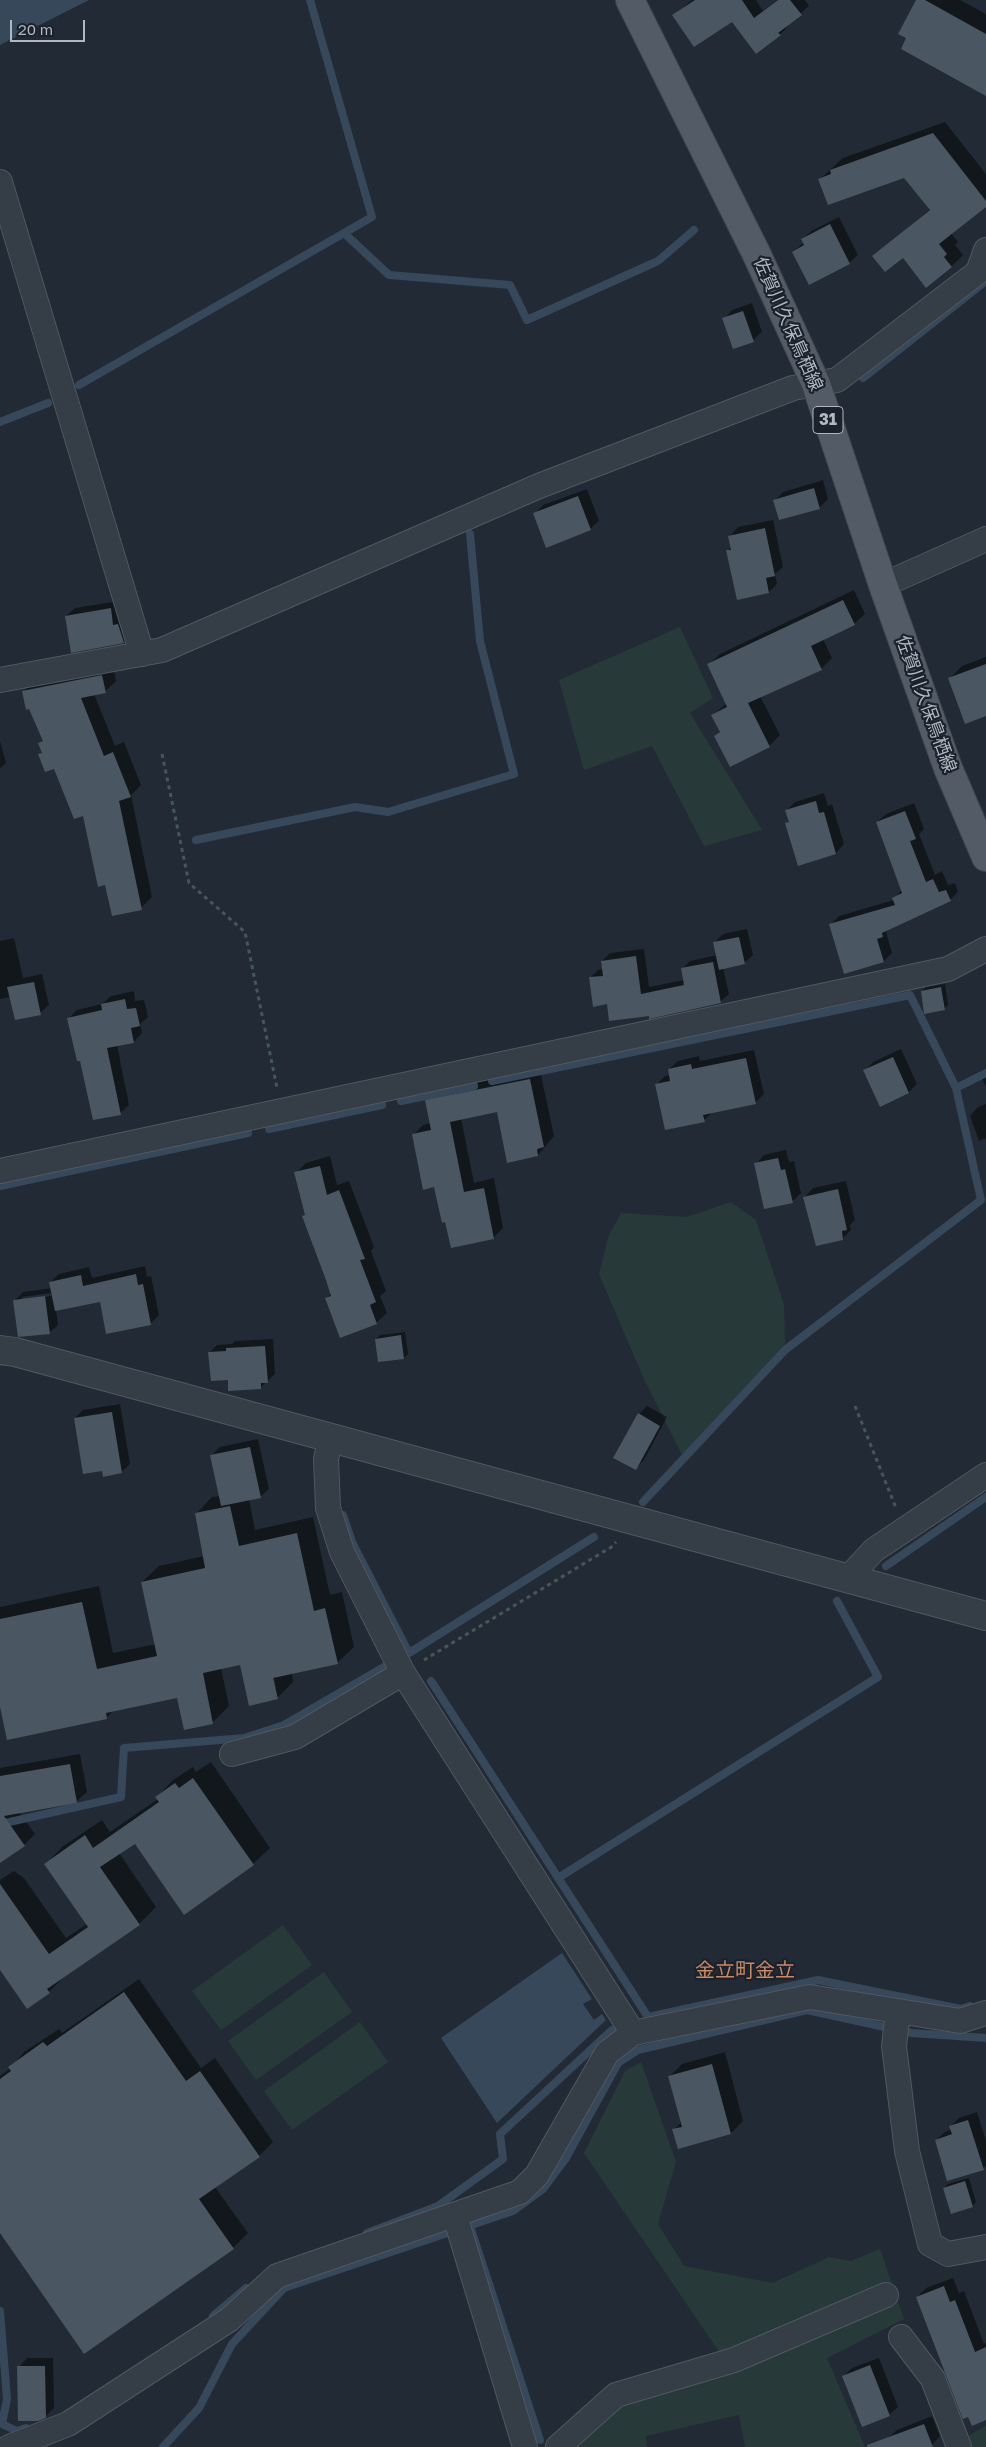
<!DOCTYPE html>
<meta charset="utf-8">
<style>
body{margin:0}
#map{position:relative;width:986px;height:2447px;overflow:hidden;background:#222b35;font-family:"Golos Text",sans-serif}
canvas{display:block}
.scale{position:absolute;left:10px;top:20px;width:75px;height:22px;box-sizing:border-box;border:2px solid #b0b8c3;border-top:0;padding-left:6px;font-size:15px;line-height:18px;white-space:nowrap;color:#b0b8c3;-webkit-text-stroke:4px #1b222b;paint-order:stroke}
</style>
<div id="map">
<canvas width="986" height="2447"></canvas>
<div class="scale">20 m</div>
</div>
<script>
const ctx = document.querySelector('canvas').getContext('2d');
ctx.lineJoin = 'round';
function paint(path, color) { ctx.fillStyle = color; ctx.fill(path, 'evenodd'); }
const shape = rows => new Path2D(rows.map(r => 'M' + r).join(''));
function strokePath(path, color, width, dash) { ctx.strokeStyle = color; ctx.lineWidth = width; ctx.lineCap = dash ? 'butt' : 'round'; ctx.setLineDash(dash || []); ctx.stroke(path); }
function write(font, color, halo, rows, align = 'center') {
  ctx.font = font + ' "Golos Text","Noto Sans JP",sans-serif'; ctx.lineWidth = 4.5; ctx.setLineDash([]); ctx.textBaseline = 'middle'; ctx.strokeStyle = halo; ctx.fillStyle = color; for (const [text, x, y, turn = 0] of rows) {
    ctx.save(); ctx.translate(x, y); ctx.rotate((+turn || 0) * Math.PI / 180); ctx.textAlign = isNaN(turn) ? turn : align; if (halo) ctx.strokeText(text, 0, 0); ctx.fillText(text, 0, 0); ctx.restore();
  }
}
paint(shape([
 [680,627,713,698,690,713,762,830,704,846,652,746,584,770,559,680],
 [731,1202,756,1220,784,1305,785,1344,682,1455,644,1379,599,1274,609,1235,621,1213,687,1217],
 [283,1925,312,1965,221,2030,192,1991],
 [324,1972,352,2012,256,2080,228,2041],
 [360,2022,388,2062,292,2130,264,2091],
 [641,2062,676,2162,658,2224,684,2266,773,2283,829,2257,851,2261,880,2249,904,2319,827,2358,865,2447,745,2447,739,2415,646,2436,647,2447,547,2447,546,2443,604,2391,722,2356,584,2153,625,2071],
 [986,2426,986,2447,969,2447,966,2437]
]), '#273a39');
paint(shape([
 [0,0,89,0,0,45],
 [562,1953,592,1999,583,2004,594,2020,602,2014,606,2020,497,2123,441,2038]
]), '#37485b');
paint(shape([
 [692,0,756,0,763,11,777,0,805,0,809,6,787,25,788,26,780,35,732,21,674,15],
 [917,0,960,0,986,14,986,91,908,38],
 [945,122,986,174,986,205,951,233,958,242,955,245,963,255,951,267,903,257,874,256,930,209,904,176,820,179,843,158],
 [839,217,858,255,849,263,793,252,804,242,803,239,811,231],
 [752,303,762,332,753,340,724,319,732,310],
 [823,480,828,499,820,507,780,519,775,500,783,492],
 [587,489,599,521,590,529,535,514,543,505],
 [773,520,783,567,775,574,777,584,769,592,728,551,732,546,730,536,738,527],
 [854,590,865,614,854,624,823,639,832,658,821,669,760,696,780,735,769,746,730,766,715,736,720,731,713,715,727,703,709,664,720,654],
 [119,601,132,633,124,642,72,651,66,616,75,608],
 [986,657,986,715,949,679,962,666],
 [113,665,116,681,105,692,94,694,115,746,124,742,141,785,131,795,152,897,141,908,106,884,84,814,55,767,40,755,43,751,40,743,44,740,23,692,34,681],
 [0,741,6,763,0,768],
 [824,793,828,806,832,804,844,844,836,853,787,824,790,821,787,810,795,802],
 [914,803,924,829,919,834,935,875,942,871,948,885,955,883,958,892,950,900,891,927,886,932,892,953,884,961,831,924,839,916,894,900,902,889,877,822,886,814],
 [747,929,753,955,744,963,723,968,729,994,721,1001,650,1017,650,1014,608,1003,590,978,598,970,603,969,602,961,610,953,644,949,649,987,684,980,682,969,690,961,717,955,714,943,723,934],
 [14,938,23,978,42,974,49,1005,40,1013,11,997,0,999,0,941],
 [945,984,948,1005,944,1009,922,991,926,987],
 [134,991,135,1001,144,1000,148,1017,140,1024,142,1033,134,1042,117,1045,129,1105,120,1113,81,1059,69,1018,77,1010,102,1004,111,996],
 [901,1049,917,1084,909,1092,881,1105,865,1071,873,1062],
 [754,1050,764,1094,755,1103,714,1111,704,1120,657,1084,665,1076,670,1075,669,1069,678,1061,699,1056,700,1061],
 [540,1070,554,1136,538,1155,498,1110,461,1118,474,1183,494,1178,503,1228,493,1238,446,1221,435,1186,413,1135,423,1125,431,1123,426,1100,436,1090],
 [986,1075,986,1087,982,1079],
 [986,1104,986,1141,985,1138,979,1141,970,1116,978,1107],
 [786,1150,789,1162,794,1161,801,1193,793,1201,756,1164,764,1155],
 [330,1156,337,1185,349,1181,374,1247,371,1251,386,1291,380,1296,387,1313,376,1323,327,1298,331,1293,296,1173,306,1163],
 [846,1181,855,1220,850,1225,851,1230,843,1238,817,1244,805,1197,813,1188],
 [145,1266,147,1277,151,1276,159,1315,151,1323,107,1333,101,1300,56,1310,58,1325,49,1333,15,1300,23,1292,52,1288,50,1282,59,1274,89,1267,92,1278],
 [51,1293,51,1296,22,1300,22,1297],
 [405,1332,408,1354,404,1358,376,1339,380,1335],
 [273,1339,275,1374,260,1388,229,1379,209,1353,217,1345,232,1344,235,1341],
 [120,1404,130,1464,121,1472,103,1469,75,1418,83,1410],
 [647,1406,667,1417,644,1460,636,1468,639,1414],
 [258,1439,269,1489,260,1497,249,1499,255,1530,313,1517,330,1595,342,1592,354,1647,337,1663,292,1673,293,1682,277,1698,241,1664,221,1668,229,1706,213,1722,178,1696,114,1710,107,1717,0,1701,0,1607,99,1586,113,1653,156,1644,142,1582,159,1566,204,1556,196,1514,212,1497,220,1496,211,1456,220,1447],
 [273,1672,276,1688,274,1688,271,1673],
 [80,1754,87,1792,76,1802,19,1812,35,1834,24,1845,0,1862,0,1768],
 [211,1762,270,1848,253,1864,136,1842,119,1853,156,1907,139,1924,66,1975,49,1992,0,1968,0,1880,14,1871,24,1878,66,1938,87,1924,46,1864,62,1847,102,1820,110,1832,158,1799,157,1797,173,1780,193,1767,196,1772],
 [139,1979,201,2068,215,2058,273,2142,259,2156,215,2187,248,2233,233,2248,0,2231,0,2076,11,2068,24,2052,59,2029,62,2033],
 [725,2052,743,2121,731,2133,674,2130,682,2121,669,2077,682,2064],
 [977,2112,986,2141,986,2166,983,2168,936,2140,945,2132,952,2129,951,2126,959,2118],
 [969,2178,976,2202,973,2206,944,2188,948,2184],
 [953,2278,959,2293,964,2291,984,2344,986,2343,986,2418,917,2297,926,2288],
 [27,2358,53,2358,54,2408,45,2417,19,2367],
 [879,2358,898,2407,889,2415,844,2376,852,2368],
 [932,2416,940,2436,932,2445,926,2447,891,2447,888,2438,897,2430]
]), '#0007');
strokePath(shape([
 [344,233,389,275,510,285,527,320,658,261,694,230],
 [863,378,986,281],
 [79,385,372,217,310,0],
 [0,422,48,403],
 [196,840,355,807,388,812,514,774,480,641,470,534],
 [492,1081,910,995,956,1088,986,1073],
 [401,1101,474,1086],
 [269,1129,382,1105],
 [0,1186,248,1133],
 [643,1502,785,1350,981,1200,956,1088],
 [343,1515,352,1542,409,1653,594,1537],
 [886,1566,986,1497],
 [431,1681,648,2017,818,1980,961,2009,970,2006],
 [0,1824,121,1797,124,1748,244,1738,284,1725,384,1667],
 [558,1878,878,1677,837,1601],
 [470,2226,540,2440],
 [367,2233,438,2206,503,2159,500,2134,612,2030],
 [0,2311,7,2399,2,2424,17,2431,26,2428],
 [213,2316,246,2288],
 [163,2447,199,2408,232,2344,284,2288,513,2211,543,2189,566,2158,618,2063,638,2050,807,2010,912,2033,986,2038]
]), '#37485b', 8);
paint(shape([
 [695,0,742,0,754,18,778,0,790,0,802,15,778,33,781,35,756,54,732,22,694,47,672,15],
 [916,0,925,0,986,34,986,96,901,49,906,38,898,34],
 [933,133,986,201,986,207,939,244,947,254,944,257,952,267,926,288,903,258,885,272,872,256,930,210,904,178,828,205,818,179,831,174,830,170],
 [830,224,850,264,809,285,792,252,804,245,801,239],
 [743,311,754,342,733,349,722,318],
 [814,488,820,509,779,520,773,500],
 [578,496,591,530,546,548,533,513],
 [765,528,775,576,766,578,769,593,737,600,726,550,731,550,728,536],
 [843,600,855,625,811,646,822,670,748,703,770,747,730,767,714,736,720,732,711,715,727,707,707,664],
 [111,608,113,625,118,624,124,643,71,653,65,616],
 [986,664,986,716,965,724,948,678],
 [102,675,106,693,81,698,104,756,113,752,131,797,119,801,142,910,112,916,105,885,98,887,83,816,74,819,54,769,45,772,38,754,42,753,38,743,43,741,29,709,26,710,22,691],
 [816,801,819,813,824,812,836,854,798,866,785,823,789,822,785,810],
 [905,811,916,839,910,841,926,882,933,879,939,892,946,890,951,901,882,933,883,937,877,939,884,962,844,974,829,924,895,905,892,898,902,893,876,822],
 [739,937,745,964,719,970,713,942],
 [636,956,641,994,684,985,681,968,713,962,721,1003,649,1019,649,1016,609,1021,607,1004,593,1007,589,977,603,976,601,961],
 [34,982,41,1015,15,1020,7,987],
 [941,987,945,1010,924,1014,921,991],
 [125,999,127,1009,136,1008,140,1026,131,1028,134,1043,107,1048,121,1115,93,1120,80,1061,77,1061,67,1018,102,1010,101,1004],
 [893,1057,909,1093,880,1107,863,1070],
 [746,1058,756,1104,703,1115,705,1122,665,1130,655,1084,670,1081,668,1069,691,1064,692,1069],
 [530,1079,544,1147,537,1149,538,1156,507,1163,497,1112,450,1122,464,1192,484,1188,494,1239,451,1248,445,1222,442,1223,434,1187,423,1190,412,1134,431,1130,425,1100],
 [778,1158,781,1170,785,1169,793,1203,764,1209,754,1163],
 [320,1166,327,1195,339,1190,365,1259,360,1260,376,1302,370,1305,377,1324,340,1338,325,1298,331,1296,326,1280,302,1216,305,1215,294,1172],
 [838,1189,847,1230,842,1231,843,1240,816,1246,803,1197],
 [136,1274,138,1285,143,1284,151,1325,106,1334,100,1302,55,1311,49,1282,81,1275,83,1286],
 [45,1296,50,1334,18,1337,13,1300],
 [401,1335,404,1359,378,1362,375,1339],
 [265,1346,268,1383,261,1383,261,1389,228,1391,228,1380,211,1381,208,1352,226,1351,226,1348],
 [112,1412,122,1473,103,1477,102,1471,83,1474,74,1418],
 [638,1413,660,1426,636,1470,613,1458],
 [250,1447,261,1498,221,1506,210,1455],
 [230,1506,239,1546,297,1533,314,1611,325,1608,338,1664,273,1678,278,1699,249,1706,240,1665,203,1673,213,1724,184,1730,177,1698,106,1713,107,1719,7,1740,0,1707,0,1619,82,1602,97,1669,157,1656,141,1582,205,1568,195,1513],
 [70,1764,77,1803,4,1816,25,1846,0,1863,0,1776],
 [193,1778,254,1865,184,1915,135,1844,100,1867,140,1925,47,1989,50,1993,27,2009,0,1970,0,1884,49,1954,88,1927,44,1864,85,1835,93,1848,159,1802,155,1797,175,1783,179,1788],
 [124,1992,186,2081,200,2071,260,2157,199,2199,234,2249,84,2354,0,2233,0,2079,11,2071,8,2067,43,2042,47,2046],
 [712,2064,731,2134,678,2149,672,2129,682,2127,668,2076],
 [968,2120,984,2170,947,2181,935,2140,952,2134,949,2126],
 [965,2181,973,2207,951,2214,943,2188],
 [944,2286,950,2302,955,2300,975,2352,986,2347,986,2420,972,2426,968,2417,963,2419,962,2417,916,2297],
 [870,2365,890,2416,862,2427,842,2376],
 [17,2366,45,2366,46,2418,38,2421,18,2421],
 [924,2424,933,2447,867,2447,867,2445]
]), '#4a5661');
const minor = shape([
 [0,182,142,654],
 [883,585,986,539],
 [0,680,162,650,539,486,793,388,837,380,978,272,986,250],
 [0,1171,948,969,986,949],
 [331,1437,326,1459,328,1508,342,1552,403,1673,633,2033],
 [848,1578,874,1550,986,1475],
 [232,1754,295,1737,403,1673],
 [898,2011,894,2046,907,2151,930,2244,948,2254,986,2247],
 [455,2216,525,2447],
 [901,2337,933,2379,959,2447],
 [9,2447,68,2424,230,2319,277,2276,520,2192,537,2175,607,2053,633,2033,810,1997,960,2021,986,2013],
 [558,2447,616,2395,734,2360,886,2295]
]);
const tertiary = shape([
 [0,1350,15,1352,986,1616]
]);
const primary = shape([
 [630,0,757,255,816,384,883,585,948,768,986,857]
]);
strokePath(minor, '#505861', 26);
strokePath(tertiary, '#505861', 30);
strokePath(primary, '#3f4650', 30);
strokePath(shape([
 [162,754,189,883,245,932,277,1088],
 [855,1406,896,1508],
 [424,1660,613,1546,616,1542]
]), '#455758', 3, [4, 4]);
strokePath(minor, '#353d46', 24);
strokePath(tertiary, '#353d46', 28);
strokePath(primary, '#535c66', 28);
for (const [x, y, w] of [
 [828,420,30]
]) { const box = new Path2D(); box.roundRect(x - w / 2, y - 13.5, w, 27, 4); ctx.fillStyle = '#1b222b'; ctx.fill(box); strokePath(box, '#b0b8c3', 1); }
write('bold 16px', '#b0b8c3', null, [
 ["31",828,420]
]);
write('18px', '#b0b8c3', '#1b222b', [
 ["佐賀川久保鳥栖線",788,324,66],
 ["佐賀川久保鳥栖線",926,704,70]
]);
write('20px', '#c98964', '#1b222b', [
 ["金立町金立",745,1971]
]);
</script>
